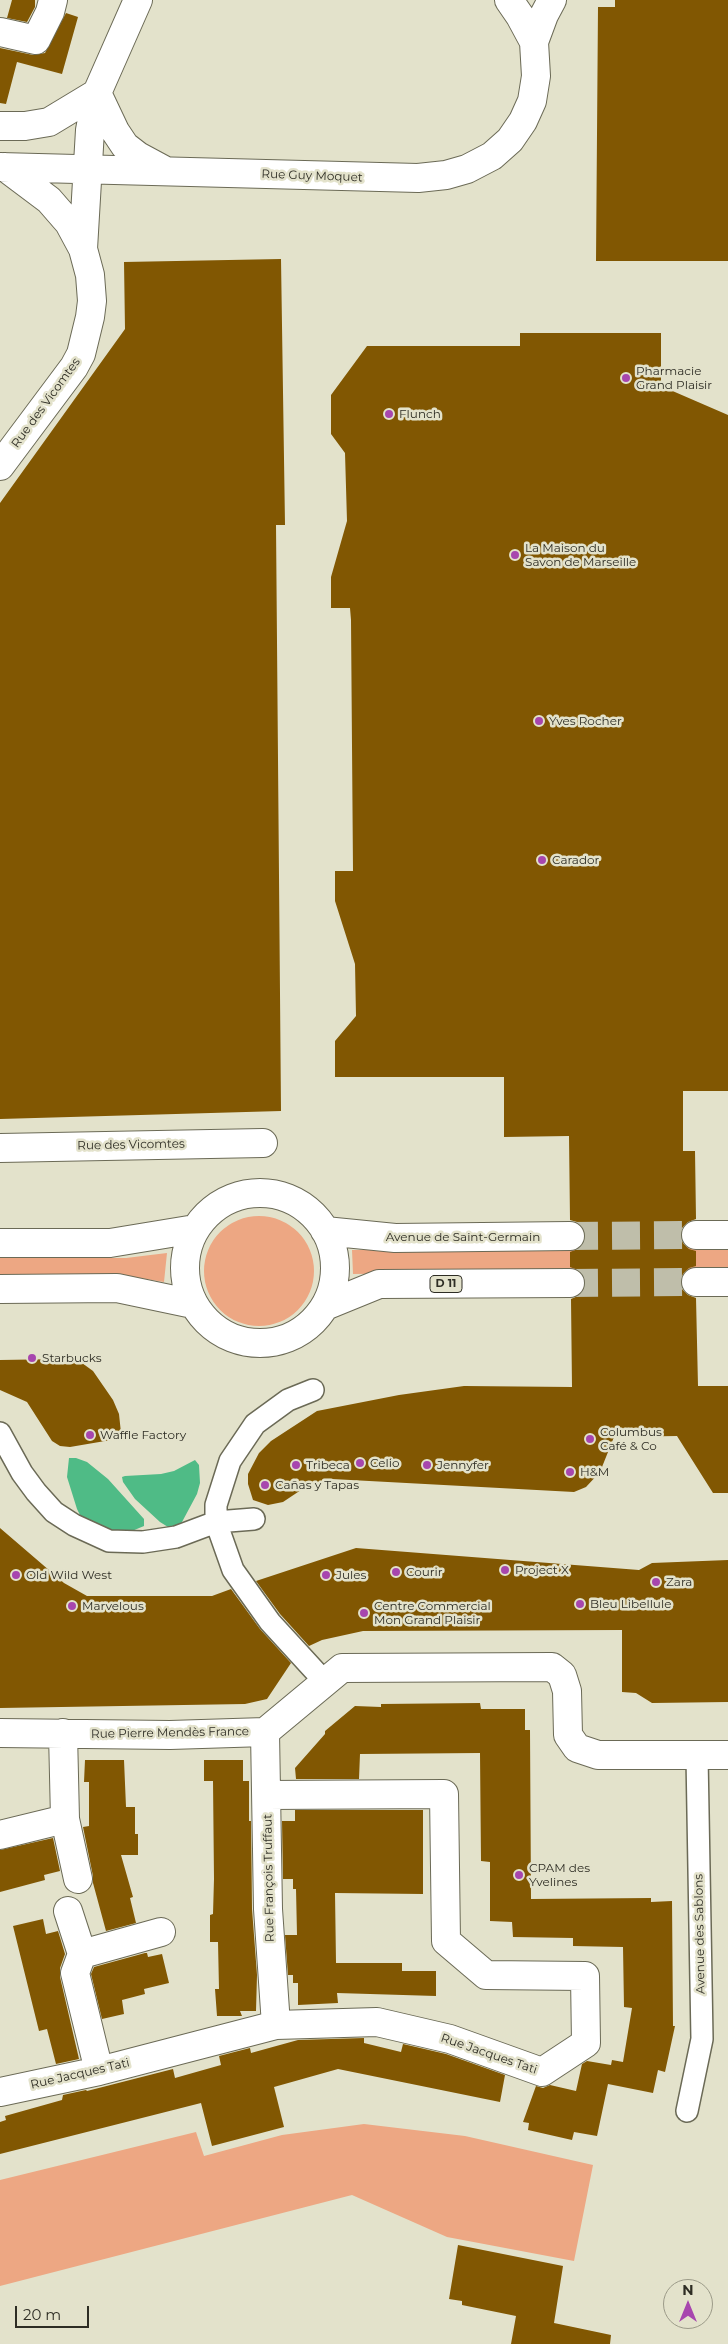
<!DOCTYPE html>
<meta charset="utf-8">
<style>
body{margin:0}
#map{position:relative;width:728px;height:2344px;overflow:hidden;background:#e3e2cb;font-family:Montserrat,sans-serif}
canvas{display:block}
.north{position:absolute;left:663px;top:2279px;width:50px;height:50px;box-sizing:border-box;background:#e3e2cb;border:1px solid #9b9a88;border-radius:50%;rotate:0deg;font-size:14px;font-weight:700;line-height:20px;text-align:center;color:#2e2d24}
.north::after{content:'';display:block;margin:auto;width:18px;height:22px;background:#a746ae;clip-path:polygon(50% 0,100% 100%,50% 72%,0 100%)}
.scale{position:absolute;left:15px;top:2306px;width:74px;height:22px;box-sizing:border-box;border:2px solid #2e2d24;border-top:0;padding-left:6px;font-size:15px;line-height:18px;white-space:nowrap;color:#2e2d24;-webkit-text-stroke:4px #e3e2cb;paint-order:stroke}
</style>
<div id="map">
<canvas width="728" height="2344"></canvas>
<div class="north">N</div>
<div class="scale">20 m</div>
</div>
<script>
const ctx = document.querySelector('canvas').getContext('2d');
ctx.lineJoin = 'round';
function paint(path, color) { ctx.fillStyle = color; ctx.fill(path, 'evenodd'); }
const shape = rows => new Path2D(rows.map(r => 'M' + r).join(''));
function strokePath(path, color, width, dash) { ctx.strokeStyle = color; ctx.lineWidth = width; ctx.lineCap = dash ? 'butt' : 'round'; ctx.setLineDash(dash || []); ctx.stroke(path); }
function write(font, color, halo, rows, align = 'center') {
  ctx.font = font + ' Montserrat,sans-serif'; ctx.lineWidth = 5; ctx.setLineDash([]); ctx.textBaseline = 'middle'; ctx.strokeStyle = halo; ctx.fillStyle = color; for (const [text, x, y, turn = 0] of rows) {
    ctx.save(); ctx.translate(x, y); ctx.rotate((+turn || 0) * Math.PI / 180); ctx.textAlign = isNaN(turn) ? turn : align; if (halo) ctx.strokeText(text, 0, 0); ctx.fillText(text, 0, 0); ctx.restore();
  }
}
paint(shape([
 '204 1271a55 55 0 1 1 110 0a55 55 0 1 1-110 0Z',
 [728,1247,728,1270,353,1274,352,1250],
 [167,1253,164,1282,121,1275,0,1276,0,1258,126,1258],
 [364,2124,465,2136,593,2165,574,2261,447,2237,352,2195,0,2286,0,2180,196,2132,204,2156,282,2135]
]), '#eda783');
paint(shape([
 [69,1458,76,1458,87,1462,108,1479,144,1519,144,1526,132,1531,98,1530,82,1519,77,1509,67,1477],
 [195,1460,199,1465,200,1483,197,1494,182,1522,174,1527,168,1527,160,1522,135,1499,123,1482,122,1477,125,1476,161,1474,174,1471]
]), '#4fbb86');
paint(shape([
 [12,0,35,0,35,7,27,22,7,18],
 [615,0,728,0,728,261,596,261,598,7,615,7],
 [66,13,78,17,62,74,17,62,6,104,0,103,0,48,33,55,45,53],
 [281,259,285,525,276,525,281,1111,0,1119,0,503,125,329,124,262],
 [520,333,661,333,661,386,728,415,728,1091,683,1091,683,1151,695,1151,696,1219,688,1222,682,1228,680,1235,683,1243,689,1249,696,1251,696,1266,689,1268,683,1274,680,1282,682,1289,688,1295,696,1298,698,1386,728,1386,728,1493,713,1493,677,1436,614,1437,600,1472,586,1487,574,1492,332,1479,310,1484,283,1502,268,1505,253,1500,248,1484,248,1474,259,1453,271,1441,317,1411,399,1395,464,1386,572,1387,571,1299,578,1296,583,1291,586,1282,583,1275,578,1270,570,1267,570,1252,578,1249,583,1244,586,1236,583,1228,577,1222,570,1220,569,1136,504,1137,504,1077,335,1077,335,1041,356,1016,355,964,335,901,335,871,353,871,351,620,350,608,331,608,331,577,347,521,345,453,331,434,331,395,367,346,520,346],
 [63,1359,82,1363,93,1371,113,1400,119,1414,121,1433,111,1440,70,1447,60,1446,52,1441,27,1402,0,1390,0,1360],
 [0,1528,64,1583,87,1596,212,1596,231,1589,260,1629,291,1663,267,1699,245,1704,0,1708],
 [356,1548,639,1570,652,1563,728,1560,728,1702,652,1703,636,1693,622,1692,622,1630,363,1631,322,1640,309,1646,280,1614,256,1581],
 [480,1703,481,1709,525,1709,525,1730,530,1730,531,1899,651,1898,651,1902,672,1901,673,2026,675,2026,665,2072,658,2070,653,2093,608,2084,597,2136,574,2132,572,2140,528,2130,529,2123,523,2122,536,2086,543,2088,550,2085,576,2091,582,2064,587,2061,611,2065,612,2060,623,2062,632,2008,624,2007,623,1947,573,1946,573,1938,513,1937,512,1922,490,1921,490,1862,481,1861,480,1753,360,1754,359,1779,296,1779,295,1768,325,1734,325,1731,355,1706,381,1707,381,1704],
 [85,1760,124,1760,126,1807,135,1807,135,1834,138,1834,138,1855,121,1855,133,1897,130,1898,136,1923,106,1931,93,1883,93,1876,83,1827,89,1826,89,1782,84,1782],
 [204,1760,243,1760,243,1781,249,1781,249,1821,251,1821,252,1909,257,1975,256,2011,240,2011,242,2016,217,2016,215,1989,219,1989,218,1942,210,1942,210,1915,213,1914,214,1879,213,1781,204,1781],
 [295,1810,423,1810,423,1894,335,1893,336,1963,402,1963,402,1971,436,1971,436,1996,337,1993,338,2003,298,2005,298,1983,293,1983,293,1975,288,1975,285,1935,297,1935,296,1889,293,1889,293,1879,283,1879,282,1821,295,1821],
 [53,1838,60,1871,44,1875,45,1880,0,1892,0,1850],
 [43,1919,46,1934,58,1931,65,1954,60,1968,60,1977,79,2059,56,2064,47,2029,39,2031,13,1926],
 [145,1953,147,1953,148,1957,162,1954,169,1983,144,1989,145,1994,122,2000,124,2014,102,2019,91,1974,94,1967],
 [364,2038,364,2043,401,2052,403,2044,446,2054,505,2075,500,2102,338,2069,274,2087,284,2127,212,2146,201,2103,0,2154,0,2122,6,2120,5,2116,62,2100,63,2095,86,2090,87,2091,173,2069,175,2078,221,2065,219,2056,250,2048,251,2053,298,2040],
 [458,2245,563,2266,554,2323,611,2335,610,2344,511,2344,516,2316,462,2305,462,2301,449,2299]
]), '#815702');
strokePath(shape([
 [570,1236,696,1235],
 [570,1283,696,1282]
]), '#bfbeaa', 28, [28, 14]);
const pedestrian = shape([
 [313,1390,288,1400,255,1424,230,1461,216,1505,216,1522,233,1570,270,1622,325,1682],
 [0,1433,22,1473,36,1492,54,1512,74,1525,109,1541,143,1542,176,1537,216,1522,254,1519],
 [687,2111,702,2039,697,1756]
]);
const minor = shape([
 [0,32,36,40,50,12,53,0],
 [534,42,544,15,552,0],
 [97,93,115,131,125,146,138,156,164,170],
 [0,126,25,126,49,122,97,93],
 [0,167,418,178,446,175,467,169,492,156,510,140,523,121,532,101,536,76,534,42,520,16,509,0],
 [83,249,90,130,97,93,138,0],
 [0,466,74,367,81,354,90,317,92,301,90,275,83,249,69,223,49,200,5,167],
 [0,1148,263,1143],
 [265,1732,268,1909,276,2025],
 [0,1733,170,1735,265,1732,342,1668,552,1667,562,1675,567,1691,568,1735,577,1748,598,1755,728,1755],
 [63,1733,65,1819,78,1879],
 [0,1835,65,1819],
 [68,1911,82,1954],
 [99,2071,75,1973,82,1954,161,1932],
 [0,2092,99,2071,276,2025,377,2022,450,2039,542,2072,586,2043,585,1976,486,1975,446,1941,444,1794,267,1795]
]);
const primary = shape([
 '185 1268a75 75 0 1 1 150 0a75 75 0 1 1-150 0Z',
 [325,1231,395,1238,570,1236],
 [696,1235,728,1235],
 [0,1243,110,1243,195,1229],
 [696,1282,728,1282],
 [0,1289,117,1288,193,1304],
 [325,1306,379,1284,570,1283]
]);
strokePath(pedestrian, '#6b6a56', 24);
strokePath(minor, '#6b6a56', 30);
strokePath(primary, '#6b6a56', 30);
strokePath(pedestrian, '#fff', 21);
strokePath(minor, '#fff', 28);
strokePath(primary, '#fff', 28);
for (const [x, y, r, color] of [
 [626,378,5,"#a746ae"],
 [389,414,5,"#a746ae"],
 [515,555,5,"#a746ae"],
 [539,721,5,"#a746ae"],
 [542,860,5,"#a746ae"],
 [32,1358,5,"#a746ae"],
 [90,1435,5,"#a746ae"],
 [590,1439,5,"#a746ae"],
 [360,1463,5,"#a746ae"],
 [296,1465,5,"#a746ae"],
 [427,1465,5,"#a746ae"],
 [570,1472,5,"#a746ae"],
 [265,1485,5,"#a746ae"],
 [505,1570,5,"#a746ae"],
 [396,1572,5,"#a746ae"],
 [16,1575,5,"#a746ae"],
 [326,1575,5,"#a746ae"],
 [656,1582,5,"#a746ae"],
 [580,1604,5,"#a746ae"],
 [72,1606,5,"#a746ae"],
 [364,1613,5,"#a746ae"],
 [519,1875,5,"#a746ae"]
]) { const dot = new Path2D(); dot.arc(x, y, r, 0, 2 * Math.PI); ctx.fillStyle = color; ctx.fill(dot); strokePath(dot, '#e3e2cb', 2); }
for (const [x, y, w] of [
 [446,1284,32]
]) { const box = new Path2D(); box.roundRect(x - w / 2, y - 8.5, w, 17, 4); ctx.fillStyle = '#e3e2cb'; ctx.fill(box); strokePath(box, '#2e2d24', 1); }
write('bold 11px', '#2e2d24', null, [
 ["D 11",446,1284]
]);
write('12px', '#2e2d24', '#e3e2cb', [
 ["Rue Guy Moquet",312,176,2],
 ["Rue des Vicomtes",46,403,-54],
 ["Rue des Vicomtes",131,1145,-1],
 ["Avenue de Saint-Germain",463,1237],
 ["Rue Pierre Mendès France",170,1733,-1],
 ["Rue François Truffaut",269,1878,-91],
 ["Avenue des Sablons",700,1934,-91],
 ["Rue Jacques Tati",489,2054,19],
 ["Rue Jacques Tati",80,2074,-13]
]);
write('12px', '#2e2d24', '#e3e2cb', [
 ["Pharmacie",636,371],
 ["Grand Plaisir",636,385],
 ["Flunch",399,414],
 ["La Maison du",525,548],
 ["Savon de Marseille",525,562],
 ["Yves Rocher",549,721],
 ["Carador",552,860],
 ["Starbucks",42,1358],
 ["Columbus",600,1432],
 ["Café & Co",600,1446],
 ["Waffle Factory",100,1435],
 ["Celio",370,1463],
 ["Tribeca",306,1465],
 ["Jennyfer",437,1465],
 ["H&M",580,1472],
 ["Cañas y Tapas",275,1485],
 ["Project X",515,1570],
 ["Courir",406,1572],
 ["Old Wild West",26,1575],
 ["Jules",336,1575],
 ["Zara",666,1582],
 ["Bleu Libellule",590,1604],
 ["Marvelous",82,1606],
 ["Centre Commercial",374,1606],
 ["Mon Grand Plaisir",374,1620],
 ["CPAM des",529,1868],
 ["Yvelines",529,1882]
], 'left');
</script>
